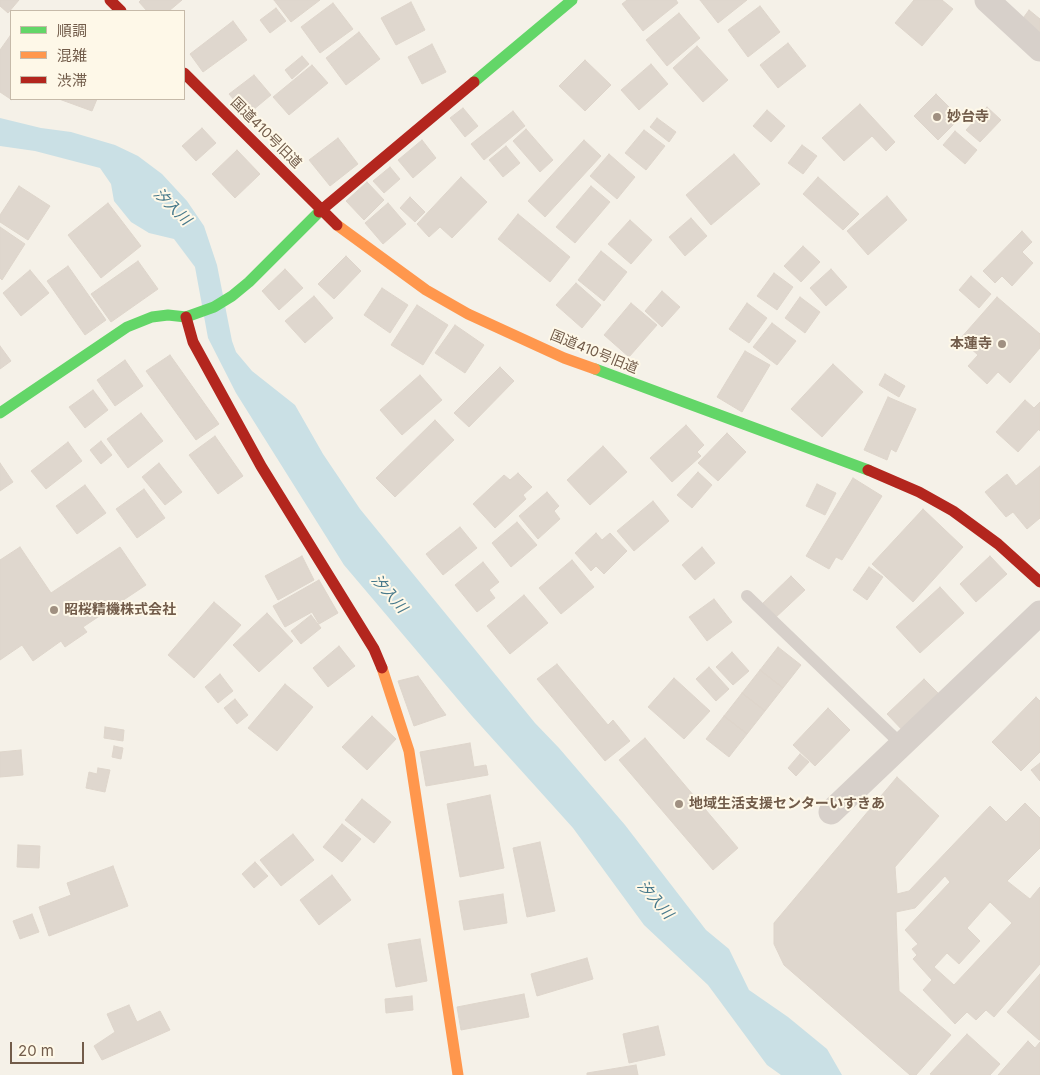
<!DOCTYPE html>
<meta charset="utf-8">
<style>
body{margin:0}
#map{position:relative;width:1040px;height:1075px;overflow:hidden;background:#f5f1e8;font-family:Inter,"Noto Sans JP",sans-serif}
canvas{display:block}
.legend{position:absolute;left:10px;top:10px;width:175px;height:90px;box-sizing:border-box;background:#fef8e8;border:1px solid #c6baa9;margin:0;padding:6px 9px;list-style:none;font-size:15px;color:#725c4a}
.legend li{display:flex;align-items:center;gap:10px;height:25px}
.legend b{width:25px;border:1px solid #c6baa9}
.scale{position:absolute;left:10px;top:1042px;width:74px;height:22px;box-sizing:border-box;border:2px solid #725c4a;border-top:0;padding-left:6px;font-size:15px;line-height:18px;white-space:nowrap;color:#725c4a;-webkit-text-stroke:4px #fef8e8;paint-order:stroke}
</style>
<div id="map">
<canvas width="1040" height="1075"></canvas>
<ul class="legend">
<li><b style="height:6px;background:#63d668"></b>順調</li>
<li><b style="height:6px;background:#ff974d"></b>混雑</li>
<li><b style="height:6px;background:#b3261e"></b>渋滞</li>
</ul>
<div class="scale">20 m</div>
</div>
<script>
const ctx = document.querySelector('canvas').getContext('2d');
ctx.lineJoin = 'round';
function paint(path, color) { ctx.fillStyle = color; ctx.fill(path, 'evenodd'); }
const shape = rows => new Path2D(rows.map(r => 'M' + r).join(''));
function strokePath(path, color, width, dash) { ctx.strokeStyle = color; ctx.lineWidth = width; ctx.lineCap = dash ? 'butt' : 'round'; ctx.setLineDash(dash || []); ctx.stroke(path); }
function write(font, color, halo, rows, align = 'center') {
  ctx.font = font + ' Inter,"Noto Sans JP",sans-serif'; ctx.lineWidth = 4; ctx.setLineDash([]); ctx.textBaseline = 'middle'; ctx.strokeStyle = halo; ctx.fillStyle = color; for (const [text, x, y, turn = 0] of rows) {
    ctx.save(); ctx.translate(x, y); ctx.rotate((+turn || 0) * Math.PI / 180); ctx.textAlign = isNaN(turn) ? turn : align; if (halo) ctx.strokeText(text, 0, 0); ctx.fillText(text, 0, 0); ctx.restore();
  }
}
paint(shape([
 [0,118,41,128,71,132,115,145,138,156,162,174,187,201,204,226,217,265,232,341,236,352,252,371,295,405,323,454,360,509,535,723,559,748,625,825,706,930,729,949,749,990,788,1017,827,1049,842,1075,781,1075,767,1065,708,985,644,925,573,828,472,716,344,565,236,393,208,338,195,267,174,239,149,233,131,222,114,201,111,184,100,168,35,151,0,146]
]), '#cae0e5');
const building = shape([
 [0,0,19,0,8,13,0,6,0,0],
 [141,0,182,0,169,11,147,11,139,2,141,0],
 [274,0,320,0,291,22,274,0],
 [627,0,676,0,678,3,643,31,622,4,627,0],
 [700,0,747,0,718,23,700,0],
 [914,0,942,0,953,9,922,46,895,23,914,0],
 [411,2,425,30,396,45,381,18,411,2],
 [333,3,353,29,320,53,301,27,333,3],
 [760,6,780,32,748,57,728,30,760,6],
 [276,8,286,21,270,33,260,20,276,8],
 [1029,10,1040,19,1040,31,1037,34,1021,21,1029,10],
 [679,13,700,38,667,66,646,40,679,13],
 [233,21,247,40,203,72,190,54,233,21],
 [359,32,380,59,346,85,326,58,359,32],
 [10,36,11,37,12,100,0,92,0,50,10,36],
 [788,43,806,66,778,88,760,65,788,43],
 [432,44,446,72,422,84,408,57,432,44],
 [697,46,728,80,703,102,673,68,697,46],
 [302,56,309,64,292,79,285,70,302,56],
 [585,60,611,85,585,111,559,86,585,60],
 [651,64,668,84,639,110,621,90,651,64],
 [312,65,328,83,289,115,273,97,312,65],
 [254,75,271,95,247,115,229,94,254,75],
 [936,94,960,118,938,140,914,116,936,94],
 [59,99,97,99,92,111,59,99],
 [860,104,895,142,886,151,872,136,844,161,822,138,860,104],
 [987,107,1001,120,980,142,966,130,987,107],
 [463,108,478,126,465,137,450,118,463,108],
 [767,110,785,126,771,142,753,126,767,110],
 [513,111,525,126,484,160,471,144,513,111],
 [657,118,676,132,669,142,650,127,657,118],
 [202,128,216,143,196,161,182,146,202,128],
 [526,129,553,160,540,172,513,141,526,129],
 [644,130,665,146,646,170,625,153,644,130],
 [955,131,977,150,965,164,943,145,955,131],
 [338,138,358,164,330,186,309,160,338,138],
 [422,140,436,158,413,178,398,160,422,140],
 [584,140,601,156,545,217,528,201,584,140],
 [802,145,817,156,803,174,788,163,802,145],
 [506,146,520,163,503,177,489,160,506,146],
 [237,150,260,174,235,198,212,174,237,150],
 [609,154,635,177,617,199,590,176,609,154],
 [734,154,760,184,711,225,686,195,734,154],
 [390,167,400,179,384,193,373,181,390,167],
 [461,177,487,202,452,238,440,227,429,237,417,224,461,177],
 [818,177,859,214,843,230,803,194,818,177],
 [367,182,384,200,364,220,346,201,367,182],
 [19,186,50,206,28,240,0,222,0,215,19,186],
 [591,186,610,202,575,243,556,227,591,186],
 [887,196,907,220,868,255,847,231,887,196],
 [410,197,425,212,415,222,400,208,410,197],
 [108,203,141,246,101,278,68,235,108,203],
 [388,203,406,224,383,244,365,223,388,203],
 [518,214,570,257,550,282,498,239,518,214],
 [691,218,707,236,685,256,669,237,691,218],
 [630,220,652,240,631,264,608,244,630,220],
 [0,227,25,244,2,280,0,278,0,227],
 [1022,231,1032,242,1022,252,1033,263,1012,286,1002,276,995,283,983,271,1022,231],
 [803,246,820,262,801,282,784,266,803,246],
 [601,251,627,272,604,301,578,280,601,251],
 [346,256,361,271,334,299,318,284,346,256],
 [138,261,158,289,111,322,91,294,138,261],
 [68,266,106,320,85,335,47,281,68,266],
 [285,269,303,288,279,310,262,291,285,269],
 [831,269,847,287,826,306,810,288,831,269],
 [30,270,49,293,21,316,3,293,30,270],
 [774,273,793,287,777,310,757,296,774,273],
 [971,276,991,294,979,308,959,290,971,276],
 [576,283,601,305,582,328,556,305,576,283],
 [382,288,408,305,390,333,364,315,382,288],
 [662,291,680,307,662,327,645,311,662,291],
 [314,296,333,318,305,343,285,321,314,296],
 [800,297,820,312,805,333,785,318,800,297],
 [997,297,1040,334,1040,348,1010,383,998,372,987,384,968,366,978,355,960,339,997,297],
 [631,303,657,325,629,357,604,335,631,303],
 [747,303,767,318,749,343,729,329,747,303],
 [417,305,448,325,423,365,391,345,417,305],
 [772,323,796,341,777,365,753,347,772,323],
 [455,325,484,345,465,373,435,353,455,325],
 [0,346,11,361,0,369,0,346],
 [745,351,770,365,742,412,717,397,745,351],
 [170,355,219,424,196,440,146,371,170,355],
 [125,360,143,386,115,406,97,380,125,360],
 [833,364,863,392,822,437,791,409,833,364],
 [500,367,514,381,469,427,454,413,500,367],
 [885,374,905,386,899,397,879,385,885,374],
 [420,375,442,400,402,435,380,410,420,375],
 [93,390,108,410,85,428,69,407,93,390],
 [888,397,916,409,896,452,891,449,887,460,864,450,888,397],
 [1025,400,1034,408,1040,402,1040,431,1039,429,1018,452,996,432,1025,400],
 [141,413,163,441,128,468,107,439,141,413],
 [435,420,454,440,395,497,376,478,435,420],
 [686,425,704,445,697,452,701,456,672,482,650,458,686,425],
 [727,433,746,452,718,481,698,463,727,433],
 [215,436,243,476,218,494,189,455,215,436],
 [101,441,112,455,101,464,90,450,101,441],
 [68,442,82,461,46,489,31,471,68,442],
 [603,446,627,472,590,505,567,480,603,446],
 [0,463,13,482,0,491,0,463],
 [159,463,182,492,165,505,142,477,159,463],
 [1040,466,1040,518,1027,529,1013,512,1006,517,985,492,1007,474,1016,486,1040,466],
 [698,472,712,485,692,508,677,495,698,472],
 [518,473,532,487,523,495,526,499,495,528,473,504,504,475,510,480,518,473],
 [853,478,882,496,842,560,836,557,829,569,806,556,853,478],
 [817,484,836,493,825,515,806,506,817,484],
 [85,485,106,513,77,534,56,506,85,485],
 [144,489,165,518,137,538,116,509,144,489],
 [547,492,559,506,554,511,560,519,538,539,519,516,547,492],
 [653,501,669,521,634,551,617,531,653,501],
 [923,509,963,547,913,602,872,564,923,509],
 [517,522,537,545,511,567,492,543,517,522],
 [460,527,477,548,443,575,426,554,460,527],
 [596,533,602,540,610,533,627,551,604,574,596,566,591,571,575,553,596,533],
 [20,547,51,593,120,547,146,585,83,627,87,632,65,647,61,641,33,661,22,645,0,660,0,560,20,547],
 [702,547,715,563,695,580,682,565,702,547],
 [302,556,314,580,278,600,265,576,302,556],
 [990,556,1007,574,976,602,960,584,990,556],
 [572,560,594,587,561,614,539,588,572,560],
 [483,562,499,582,489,590,495,598,477,612,455,585,483,562],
 [869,567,883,577,867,600,853,590,869,567],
 [791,576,805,590,774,619,761,605,791,576],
 [319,580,338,613,319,624,312,612,285,627,273,606,319,580],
 [940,587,964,613,920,653,896,627,940,587],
 [524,595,548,623,510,654,487,626,524,595],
 [714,599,732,622,707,641,689,617,714,599],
 [214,602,241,625,194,678,168,655,214,602],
 [267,613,293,641,259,672,233,645,267,613],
 [311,615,321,628,301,644,291,631,311,615],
 [339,646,355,666,328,687,313,668,339,646],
 [778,647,801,665,783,688,760,670,778,647],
 [732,652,749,671,733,685,716,667,732,652],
 [557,664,608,725,613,720,630,741,605,761,537,679,557,664],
 [709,667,729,689,716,701,696,679,709,667],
 [760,670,783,688,765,711,742,693,760,670],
 [220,674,233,691,218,703,205,687,220,674],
 [418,676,446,715,414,726,398,681,418,676],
 [674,678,710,711,684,739,648,707,674,678],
 [924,679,944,699,907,735,887,714,924,679],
 [285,684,313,707,277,751,248,728,285,684],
 [742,693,765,711,747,734,724,716,742,693],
 [1036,697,1040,701,1040,752,1021,771,992,742,1036,697],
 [235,699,248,715,237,724,224,708,235,699],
 [828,708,850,730,815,766,793,745,828,708],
 [372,716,396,739,367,770,342,747,372,716],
 [724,716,747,734,729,757,706,739,724,716],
 [105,727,124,730,123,741,104,738,105,727],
 [645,738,738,848,713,870,619,760,645,738],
 [470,743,474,767,486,765,488,775,426,786,420,752,470,743],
 [114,746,123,748,121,759,112,757,114,746],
 [21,750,23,775,0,777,0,752,21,750],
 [800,754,809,762,796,776,788,768,800,754],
 [1040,763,1040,781,1031,770,1040,763],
 [98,768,110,770,105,792,86,788,89,772,97,774,98,768],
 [897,777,939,816,895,867,897,894,909,891,990,806,1006,822,1025,803,1040,818,1040,848,1007,881,1030,899,1040,887,1040,964,994,1017,986,1010,976,1020,967,1012,955,1024,923,990,932,980,913,959,917,955,912,949,918,944,905,930,950,882,945,876,915,908,896,912,899,991,951,1035,916,1075,910,1075,784,965,774,944,774,923,897,777],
 [990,902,1012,923,954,985,934,967,947,953,959,964,980,941,967,928,990,902],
 [490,795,504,868,460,877,447,804,490,795],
 [362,799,391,822,374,843,345,820,362,799],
 [342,824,361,839,342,862,323,847,342,824],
 [293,834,314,860,281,886,260,860,293,834],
 [540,842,555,911,527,917,513,848,540,842],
 [18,845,40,846,39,868,17,867,18,845],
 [255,862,268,876,254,888,242,874,255,862],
 [113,866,128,906,49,936,39,907,71,895,67,883,113,866],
 [332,875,351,900,319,925,300,900,332,875],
 [503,894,507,923,464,930,459,901,503,894],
 [32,914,39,932,20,939,13,921,32,914],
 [420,939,427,981,396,987,388,944,420,939],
 [587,958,593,979,537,996,531,974,587,958],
 [1040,974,1040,1040,1039,1040,1007,1012,1040,974],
 [524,994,529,1017,461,1030,457,1007,524,994],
 [412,996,413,1010,386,1013,385,999,412,996],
 [129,1005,137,1022,160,1011,170,1030,102,1060,94,1046,115,1032,107,1014,129,1005],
 [658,1026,665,1055,629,1063,623,1034,658,1026],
 [967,1034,1000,1064,990,1075,932,1075,930,1074,967,1034],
 [1028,1041,1035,1048,1040,1042,1040,1075,998,1075,1028,1041],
 [636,1065,638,1075,587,1075,587,1073,636,1065]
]);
paint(building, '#dfd7ce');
strokePath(building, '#ded5cb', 1);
strokePath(shape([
 [747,596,901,744]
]), '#d7d0ca', 12);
strokePath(shape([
 [987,0,1040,49],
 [831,812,1040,613]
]), '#d7d0ca', 25);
strokePath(shape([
 [474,82,572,0],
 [595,369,868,470],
 [0,413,127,327,152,317,168,315,186,317,214,307,232,296,249,282,319,212]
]), '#63d668', 11);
strokePath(shape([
 [337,225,426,290,468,314,564,358,595,369],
 [382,668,409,751,458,1075]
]), '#ff974d', 11);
strokePath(shape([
 [110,0,121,11],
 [184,73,337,225],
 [319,212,474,82],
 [186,317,193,342,261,466,374,649,382,668],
 [868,470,919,492,953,511,998,544,1040,582]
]), '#b3261e', 11);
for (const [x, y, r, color] of [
 [937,117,5,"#a09081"],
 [1002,344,5,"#a09081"],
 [54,610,5,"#a09081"],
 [679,804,5,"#a09081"]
]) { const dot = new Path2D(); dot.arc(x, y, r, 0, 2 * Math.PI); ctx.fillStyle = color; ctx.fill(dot); strokePath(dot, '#fef8e8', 2); }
write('bold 14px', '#725c4a', '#fef8e8', [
 ["妙台寺",947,117],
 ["本蓮寺",992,344,"right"],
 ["昭桜精機株式会社",64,610],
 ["地域生活支援センターいすきあ",689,804]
], 'left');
write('14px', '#725c4a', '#fef8e8', [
 ["国道410号旧道",266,133,45],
 ["国道410号旧道",594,352,22]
]);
write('italic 15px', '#47798b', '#fef8e8', [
 ["汐入川",172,207,44],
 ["汐入川",389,594,49],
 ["汐入川",655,900,49]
]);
</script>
